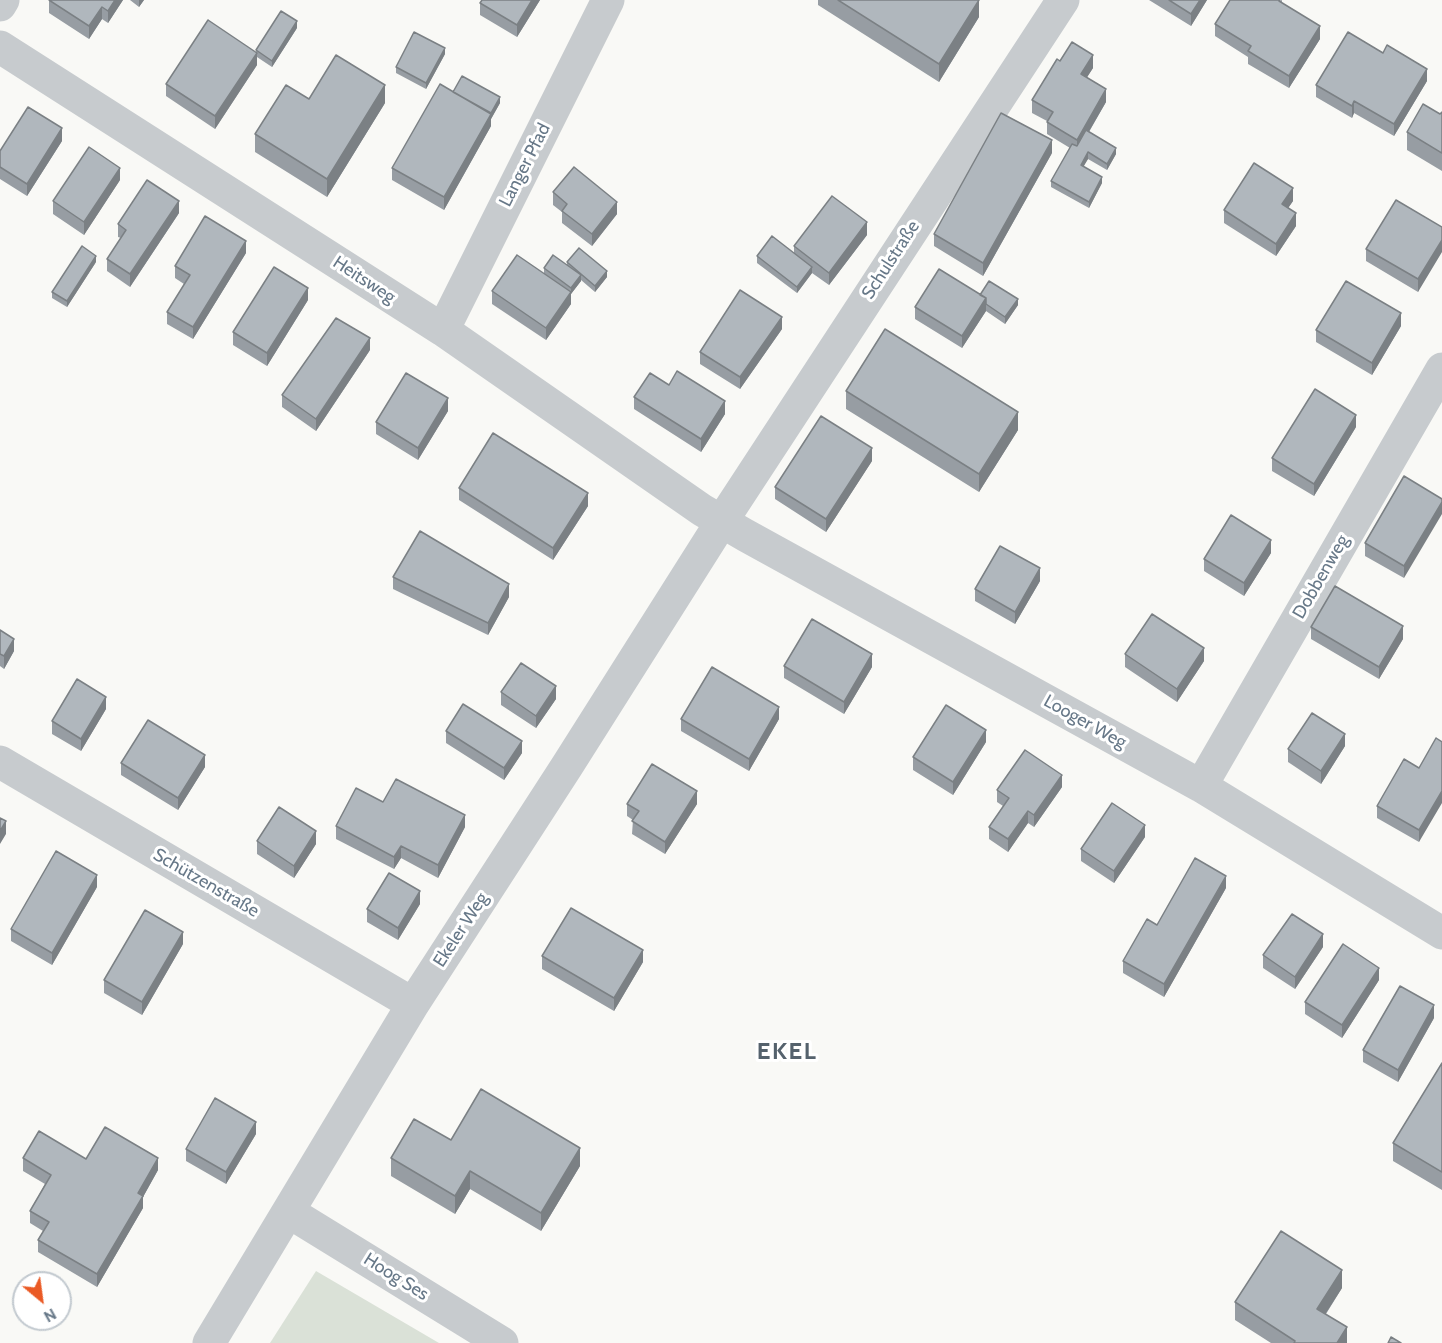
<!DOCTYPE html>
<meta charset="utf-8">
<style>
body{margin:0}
#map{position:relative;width:1442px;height:1343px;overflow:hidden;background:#f9f9f6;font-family:Cabin,sans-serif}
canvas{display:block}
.north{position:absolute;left:12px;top:1271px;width:60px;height:60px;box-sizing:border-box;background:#fff;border:2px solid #c2c9cf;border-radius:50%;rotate:151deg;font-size:16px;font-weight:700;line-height:24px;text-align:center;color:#677888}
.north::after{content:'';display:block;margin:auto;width:21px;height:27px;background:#ea5a25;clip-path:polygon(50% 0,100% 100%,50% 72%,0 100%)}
</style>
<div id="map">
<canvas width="1442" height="1343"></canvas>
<div class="north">N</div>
</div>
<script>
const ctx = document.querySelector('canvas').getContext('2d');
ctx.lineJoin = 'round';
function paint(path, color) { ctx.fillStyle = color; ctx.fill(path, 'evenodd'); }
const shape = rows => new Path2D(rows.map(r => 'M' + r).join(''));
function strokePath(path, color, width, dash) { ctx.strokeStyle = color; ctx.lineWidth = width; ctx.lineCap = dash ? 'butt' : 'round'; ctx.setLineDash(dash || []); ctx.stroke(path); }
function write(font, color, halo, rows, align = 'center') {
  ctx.font = font + ' Cabin,sans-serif'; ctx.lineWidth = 6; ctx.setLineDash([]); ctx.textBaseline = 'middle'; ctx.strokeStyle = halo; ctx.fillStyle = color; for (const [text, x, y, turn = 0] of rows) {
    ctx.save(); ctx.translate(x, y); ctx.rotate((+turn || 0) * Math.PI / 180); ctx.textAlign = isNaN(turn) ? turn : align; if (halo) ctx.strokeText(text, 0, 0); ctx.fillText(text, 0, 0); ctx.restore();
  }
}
paint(shape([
 [316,1271,439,1343,270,1343]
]), '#dae1d7');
strokePath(shape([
 [0,5,3,0],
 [0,47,443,330,702,510,745,535,1201,786,1442,933],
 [443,330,608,0],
 [0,762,413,1004],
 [1201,786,1442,369],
 [289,1212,502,1343],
 [209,1343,413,1004,567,766,722,521,1063,0]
]), '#c7cbce', 33);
paint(shape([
 [49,0,123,0,108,23,102,19,89,39,49,13],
 [130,0,144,0,139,7],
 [482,0,540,0,517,37,480,15,480,3],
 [818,0,979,0,979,17,939,82,818,5],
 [1149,0,1207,0,1191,26],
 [1282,0,1282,3,1320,39,1289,88,1248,64,1248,57,1215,36,1215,24],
 [297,28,272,67,257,57,257,65,215,129,166,96,166,84,256,52,256,50],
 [445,54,426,89,396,73,396,67],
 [1060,61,1093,68,1086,78,1106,102,1089,132,1116,154,1107,170,1088,159,1083,166,1102,183,1089,208,1051,187,1051,181,1070,148,1047,134,1047,121,1032,113,1032,100],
 [1427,81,1394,136,1354,113,1352,118,1316,97,1316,85],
 [453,92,500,103,491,119,491,126,444,210,392,180,392,168],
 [385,103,327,197,255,152,255,134],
 [1442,112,1442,171,1407,150,1407,132,1440,114],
 [62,141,27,196,0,179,0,151],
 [1052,153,983,276,934,246,934,234],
 [120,180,84,235,53,214,53,201],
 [553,192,617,214,592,246,562,223,562,212,553,205],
 [1293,201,1288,208,1296,226,1276,256,1224,223,1224,210],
 [179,213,130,287,107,271,107,259,121,238,118,237,118,224],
 [1442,227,1418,292,1366,261,1366,249],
 [867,235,829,285,812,273,797,293,757,263,757,256,794,253,794,246],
 [246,253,193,339,167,324,167,312,184,284,175,278,175,266],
 [96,262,67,307,52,298,52,292],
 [567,262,607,277,595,292,581,280,581,281,571,294,571,304,546,340,492,304,492,291,544,273,544,268,567,265],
 [980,295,1018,305,1005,324,986,311,962,348,915,319,915,307],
 [308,300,267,366,233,345,233,332],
 [1401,326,1372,375,1316,342,1316,330],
 [782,329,740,389,700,364,700,352],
 [370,350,316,431,282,407,282,395],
 [846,391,1018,430,979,492,846,409],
 [634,397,725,414,701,452,634,409],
 [448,411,418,460,376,434,376,422],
 [1356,427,1314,496,1272,471,1272,458],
 [872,461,826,532,775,499,775,487],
 [1404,476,1404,578,1365,556,1365,543],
 [459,488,588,506,553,560,459,500],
 [1271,553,1244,596,1204,571,1204,559],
 [393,577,509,597,488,635,393,589],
 [1040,581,1015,624,975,601,975,589],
 [1311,627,1403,639,1379,679,1311,639],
 [0,630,14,651,4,669,0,666],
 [1125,654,1204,661,1177,702,1125,667],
 [784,666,872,667,844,714,784,678],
 [501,692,556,699,536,728,501,705],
 [106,709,81,751,52,734,52,721],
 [681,719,779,719,749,771,681,731],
 [446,731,522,753,504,780,446,743],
 [986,742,953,795,913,770,913,757],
 [1442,742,1419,842,1377,818,1377,806,1419,768],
 [1345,746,1321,784,1288,762,1288,749],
 [121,763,205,767,178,810,121,775],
 [1062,787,1034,827,1028,823,1008,852,989,839,989,827,1003,806,997,802,997,790],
 [383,802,465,827,438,878,401,858,394,869,336,839,336,826],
 [627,804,697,804,665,854,632,834,633,820,627,816],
 [1145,837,1114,883,1081,861,1081,849],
 [257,841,316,844,294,878,257,854],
 [97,887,52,965,11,941,11,929],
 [1226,888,1164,997,1123,973,1123,961,1157,925],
 [420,904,398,940,367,922,367,909],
 [183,944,142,1015,104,993,104,980],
 [1323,947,1295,989,1263,968,1263,955],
 [542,956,643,962,614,1011,542,969],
 [1379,980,1342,1038,1305,1014,1305,1002],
 [1434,1018,1398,1082,1363,1062,1363,1050],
 [1442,1063,1442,1190,1393,1161,1393,1143],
 [256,1134,226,1184,186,1161,186,1149],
 [451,1140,580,1166,541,1231,470,1189,455,1214,391,1176,391,1158],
 [23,1158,86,1159,158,1170,143,1197,143,1208,97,1287,38,1252,38,1240,43,1231,30,1223,30,1211,45,1184,23,1171],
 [1342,1288,1326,1314,1347,1343,1271,1343,1235,1320,1235,1302]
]), '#979da3');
paint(shape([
 [115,0,123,0,108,23,108,11],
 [139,0,144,0,139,7],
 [532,0,540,0,517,37,517,25],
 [979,0,979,17,939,82,939,64],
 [1200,0,1207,0,1191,26,1191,14],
 [102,7,102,19,89,39,89,26],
 [297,21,297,28,272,67,272,61],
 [1320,26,1320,39,1289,88,1289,76],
 [445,48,445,54,426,89,426,83],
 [257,53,257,65,215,129,215,116],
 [1093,55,1093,68,1081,87,1081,74],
 [1427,69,1427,81,1394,136,1394,124],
 [385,85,385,103,327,197,327,179],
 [1106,89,1106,102,1077,152,1077,140],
 [500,97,500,103,491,119,491,126,444,210,444,197],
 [1354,101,1354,113,1352,118,1352,106],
 [62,128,62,141,27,196,27,184],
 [1052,140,1052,153,983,276,983,263],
 [1116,148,1116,154,1107,170,1107,164],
 [1088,152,1088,159,1081,171,1081,165],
 [120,168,120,180,84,235,84,222],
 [1102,177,1102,183,1089,208,1089,202],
 [1293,188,1293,201,1282,217,1282,204],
 [179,201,179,213,130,287,130,274],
 [617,202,617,214,592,246,592,234],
 [1296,213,1296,226,1276,256,1276,244],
 [867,222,867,235,829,285,829,273],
 [1442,240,1442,252,1418,292,1418,279],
 [246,241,246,253,193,339,193,327],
 [96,256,96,262,67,307,67,301],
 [812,267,812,273,797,293,797,287],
 [607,271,607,277,595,292,595,286],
 [581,275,581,281,571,294,571,288],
 [308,288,308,300,267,366,267,353],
 [571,292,571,304,546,340,546,328],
 [986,298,986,311,962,348,962,336],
 [1018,299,1018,305,1005,324,1005,317],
 [1401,313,1401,326,1372,375,1372,363],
 [782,317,782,329,740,389,740,377],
 [370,338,370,350,316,431,316,419],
 [448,398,448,411,418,460,418,448],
 [725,401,725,414,701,452,701,439],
 [1018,412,1018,430,979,492,979,474],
 [1356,415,1356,427,1314,496,1314,484],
 [872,448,872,461,826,532,826,519],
 [588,493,588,506,553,560,553,548],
 [1442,502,1442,514,1404,578,1404,566],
 [1271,540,1271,553,1244,596,1244,583],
 [1040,568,1040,581,1015,624,1015,612],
 [509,584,509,597,488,635,488,623],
 [1403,626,1403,639,1379,679,1379,667],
 [14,639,14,651,4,669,4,656],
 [1204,648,1204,661,1177,702,1177,689],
 [872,654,872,667,844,714,844,702],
 [556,686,556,699,536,728,536,716],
 [106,697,106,709,81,751,81,739],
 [779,707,779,719,749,771,749,759],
 [986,730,986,742,953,795,953,782],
 [1345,734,1345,746,1321,784,1321,771],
 [522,741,522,753,504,780,504,768],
 [205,755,205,767,178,810,178,798],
 [1062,775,1062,787,1034,827,1034,815],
 [697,791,697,804,665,854,665,842],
 [1442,791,1442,803,1419,842,1419,830],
 [1028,811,1028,823,1008,852,1008,839],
 [465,815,465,827,438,878,438,865],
 [6,821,6,834,0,844,0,831],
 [1145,825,1145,837,1114,883,1114,871],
 [316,831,316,844,294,878,294,866],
 [401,846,401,858,394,869,394,857],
 [97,875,97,887,52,965,52,953],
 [1226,876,1226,888,1164,997,1164,984],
 [420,891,420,904,398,940,398,928],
 [183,932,183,944,142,1015,142,1002],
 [1323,934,1323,947,1295,989,1295,977],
 [643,950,643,962,614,1011,614,998],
 [1379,968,1379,980,1342,1038,1342,1025],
 [1434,1005,1434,1018,1398,1082,1398,1070],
 [256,1122,256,1134,226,1184,226,1172],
 [580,1148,580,1166,541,1231,541,1213],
 [158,1158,158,1170,143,1197,143,1208,97,1287,97,1274,138,1193],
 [470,1171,470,1189,455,1214,455,1196],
 [1342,1270,1342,1288,1317,1327,1317,1309],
 [1347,1327,1347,1343,1337,1343]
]), '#7b8084');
const building = shape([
 [49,0,115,0,108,11,102,7,89,26,49,0],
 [482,0,532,0,517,25,480,3,482,0],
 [838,0,979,0,939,64,838,0],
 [1169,0,1200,0,1191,14,1169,0],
 [1230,0,1280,0,1279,1,1320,26,1289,76,1248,51,1251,46,1215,24,1230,0],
 [281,11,297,21,272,61,256,50,281,11],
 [208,20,257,53,215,116,166,84,208,20],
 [414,32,445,48,426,83,396,67,414,32],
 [1348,32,1383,53,1387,45,1427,69,1394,124,1354,101,1352,106,1316,85,1348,32],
 [1072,42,1093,55,1081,74,1106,89,1077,140,1047,122,1053,112,1032,100,1057,59,1060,61,1072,42],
 [336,55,385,85,327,179,255,134,286,85,309,99,336,55],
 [462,76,500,97,491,113,453,92,462,76],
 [440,84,491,114,444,197,392,168,440,84],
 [1423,104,1440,114,1442,112,1442,153,1407,132,1423,104],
 [28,107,62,128,27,184,0,167,0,151,28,107],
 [1001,113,1052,140,983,263,934,234,1001,113],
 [1086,130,1116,148,1107,164,1088,152,1081,165,1102,177,1089,202,1051,181,1072,144,1077,146,1086,130],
 [89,147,120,168,84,222,53,201,89,147],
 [1254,163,1293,188,1282,204,1296,213,1276,244,1224,210,1254,163],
 [574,167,617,202,592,234,562,211,567,204,553,192,574,167],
 [147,180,179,201,130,274,107,259,126,230,118,224,147,180],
 [832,196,867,222,829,273,794,246,832,196],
 [1396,200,1442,227,1442,240,1418,279,1366,249,1396,200],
 [205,216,246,241,193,327,167,312,190,275,175,266,205,216],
 [772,236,812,267,797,287,757,256,772,236],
 [82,246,96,256,67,301,52,292,82,246],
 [579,248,607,271,595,286,567,262,579,248],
 [517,255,571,292,546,328,492,291,517,255],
 [553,255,581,275,571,288,544,268,553,255],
 [274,267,308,288,267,353,233,332,274,267],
 [939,269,986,298,962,336,915,307,939,269],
 [989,281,1018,299,1005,317,986,304,986,298,980,295,989,281],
 [1346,281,1401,313,1372,363,1316,330,1346,281],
 [740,290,782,317,740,377,700,352,740,290],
 [336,318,370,338,316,419,282,395,336,318],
 [885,329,1018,412,979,474,846,391,885,329],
 [677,371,725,401,701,439,634,397,650,373,669,385,677,371],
 [406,373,448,398,418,448,376,422,406,373],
 [1315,389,1356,415,1314,484,1272,458,1315,389],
 [821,416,872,448,826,519,775,487,821,416],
 [493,433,588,493,553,548,459,488,493,433],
 [1404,476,1442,499,1442,502,1404,566,1365,543,1404,476],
 [1231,515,1271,540,1244,583,1204,559,1231,515],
 [420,531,509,584,488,623,393,577,420,531],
 [1000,546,1040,568,1015,612,975,589,1000,546],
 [1335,586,1403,626,1379,667,1311,627,1335,586],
 [1152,614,1204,648,1177,689,1125,654,1152,614],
 [812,619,872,654,844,702,784,666,812,619],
 [0,630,14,639,4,656,0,654,0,630],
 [521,663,556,686,536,716,501,692,521,663],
 [712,667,779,707,749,759,681,719,712,667],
 [77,679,106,697,81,739,52,721,77,679],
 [463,704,522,741,504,768,446,731,463,704],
 [946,705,986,730,953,782,913,757,946,705],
 [1312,713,1345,734,1321,771,1288,749,1312,713],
 [148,720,205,755,178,798,121,763,148,720],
 [1436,738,1442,742,1442,791,1419,830,1377,806,1404,759,1419,768,1436,738],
 [1025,750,1062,775,1034,815,1028,811,1008,839,989,827,1009,798,997,790,1025,750],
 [652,764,697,791,665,842,632,821,639,811,627,804,652,764],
 [396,779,465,815,438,865,401,846,394,857,336,826,356,788,383,802,396,779],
 [1112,803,1145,825,1114,871,1081,849,1112,803],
 [279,807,316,831,294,866,257,841,279,807],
 [0,818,6,821,0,831,0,818],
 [56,851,97,875,52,953,11,929,56,851],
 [1195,858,1226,876,1164,984,1123,961,1147,919,1157,925,1195,858],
 [389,873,420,891,398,928,367,909,389,873],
 [571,908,643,950,614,998,542,956,571,908],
 [145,910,183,932,142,1002,104,980,145,910],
 [1292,914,1323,934,1295,977,1263,955,1292,914],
 [1343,944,1379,968,1342,1025,1305,1002,1343,944],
 [1400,986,1434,1005,1398,1070,1363,1050,1400,986],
 [1442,1063,1442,1172,1393,1143,1442,1063],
 [481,1089,580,1148,541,1213,470,1171,455,1196,391,1158,414,1119,451,1140,481,1089],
 [215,1098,256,1122,226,1172,186,1149,215,1098],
 [105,1127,158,1158,138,1193,143,1196,97,1274,38,1240,49,1222,30,1211,51,1175,23,1158,39,1131,86,1159,105,1127],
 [1281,1231,1342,1270,1317,1309,1347,1327,1337,1343,1294,1343,1295,1341,1235,1302,1281,1231],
 [1391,1337,1401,1343,1388,1343,1391,1337]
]);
paint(building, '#b0b7bd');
strokePath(building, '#7b8084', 1.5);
write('18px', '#677888', '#fff', [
 ["Langer Pfad",525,165,-63],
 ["Schulstraße",891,260,-57],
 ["Heitsweg",364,280,33],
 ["Dobbenweg",1321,577,-60],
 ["Looger Weg",1085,722,29],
 ["Schützenstraße",206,883,30],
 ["Ekeler Weg",461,930,-57],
 ["Hoog Ses",396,1277,32]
]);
ctx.letterSpacing = '1.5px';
write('bold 24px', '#55626d', '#fff', [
 ["EKEL",787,1052]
]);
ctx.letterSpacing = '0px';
</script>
